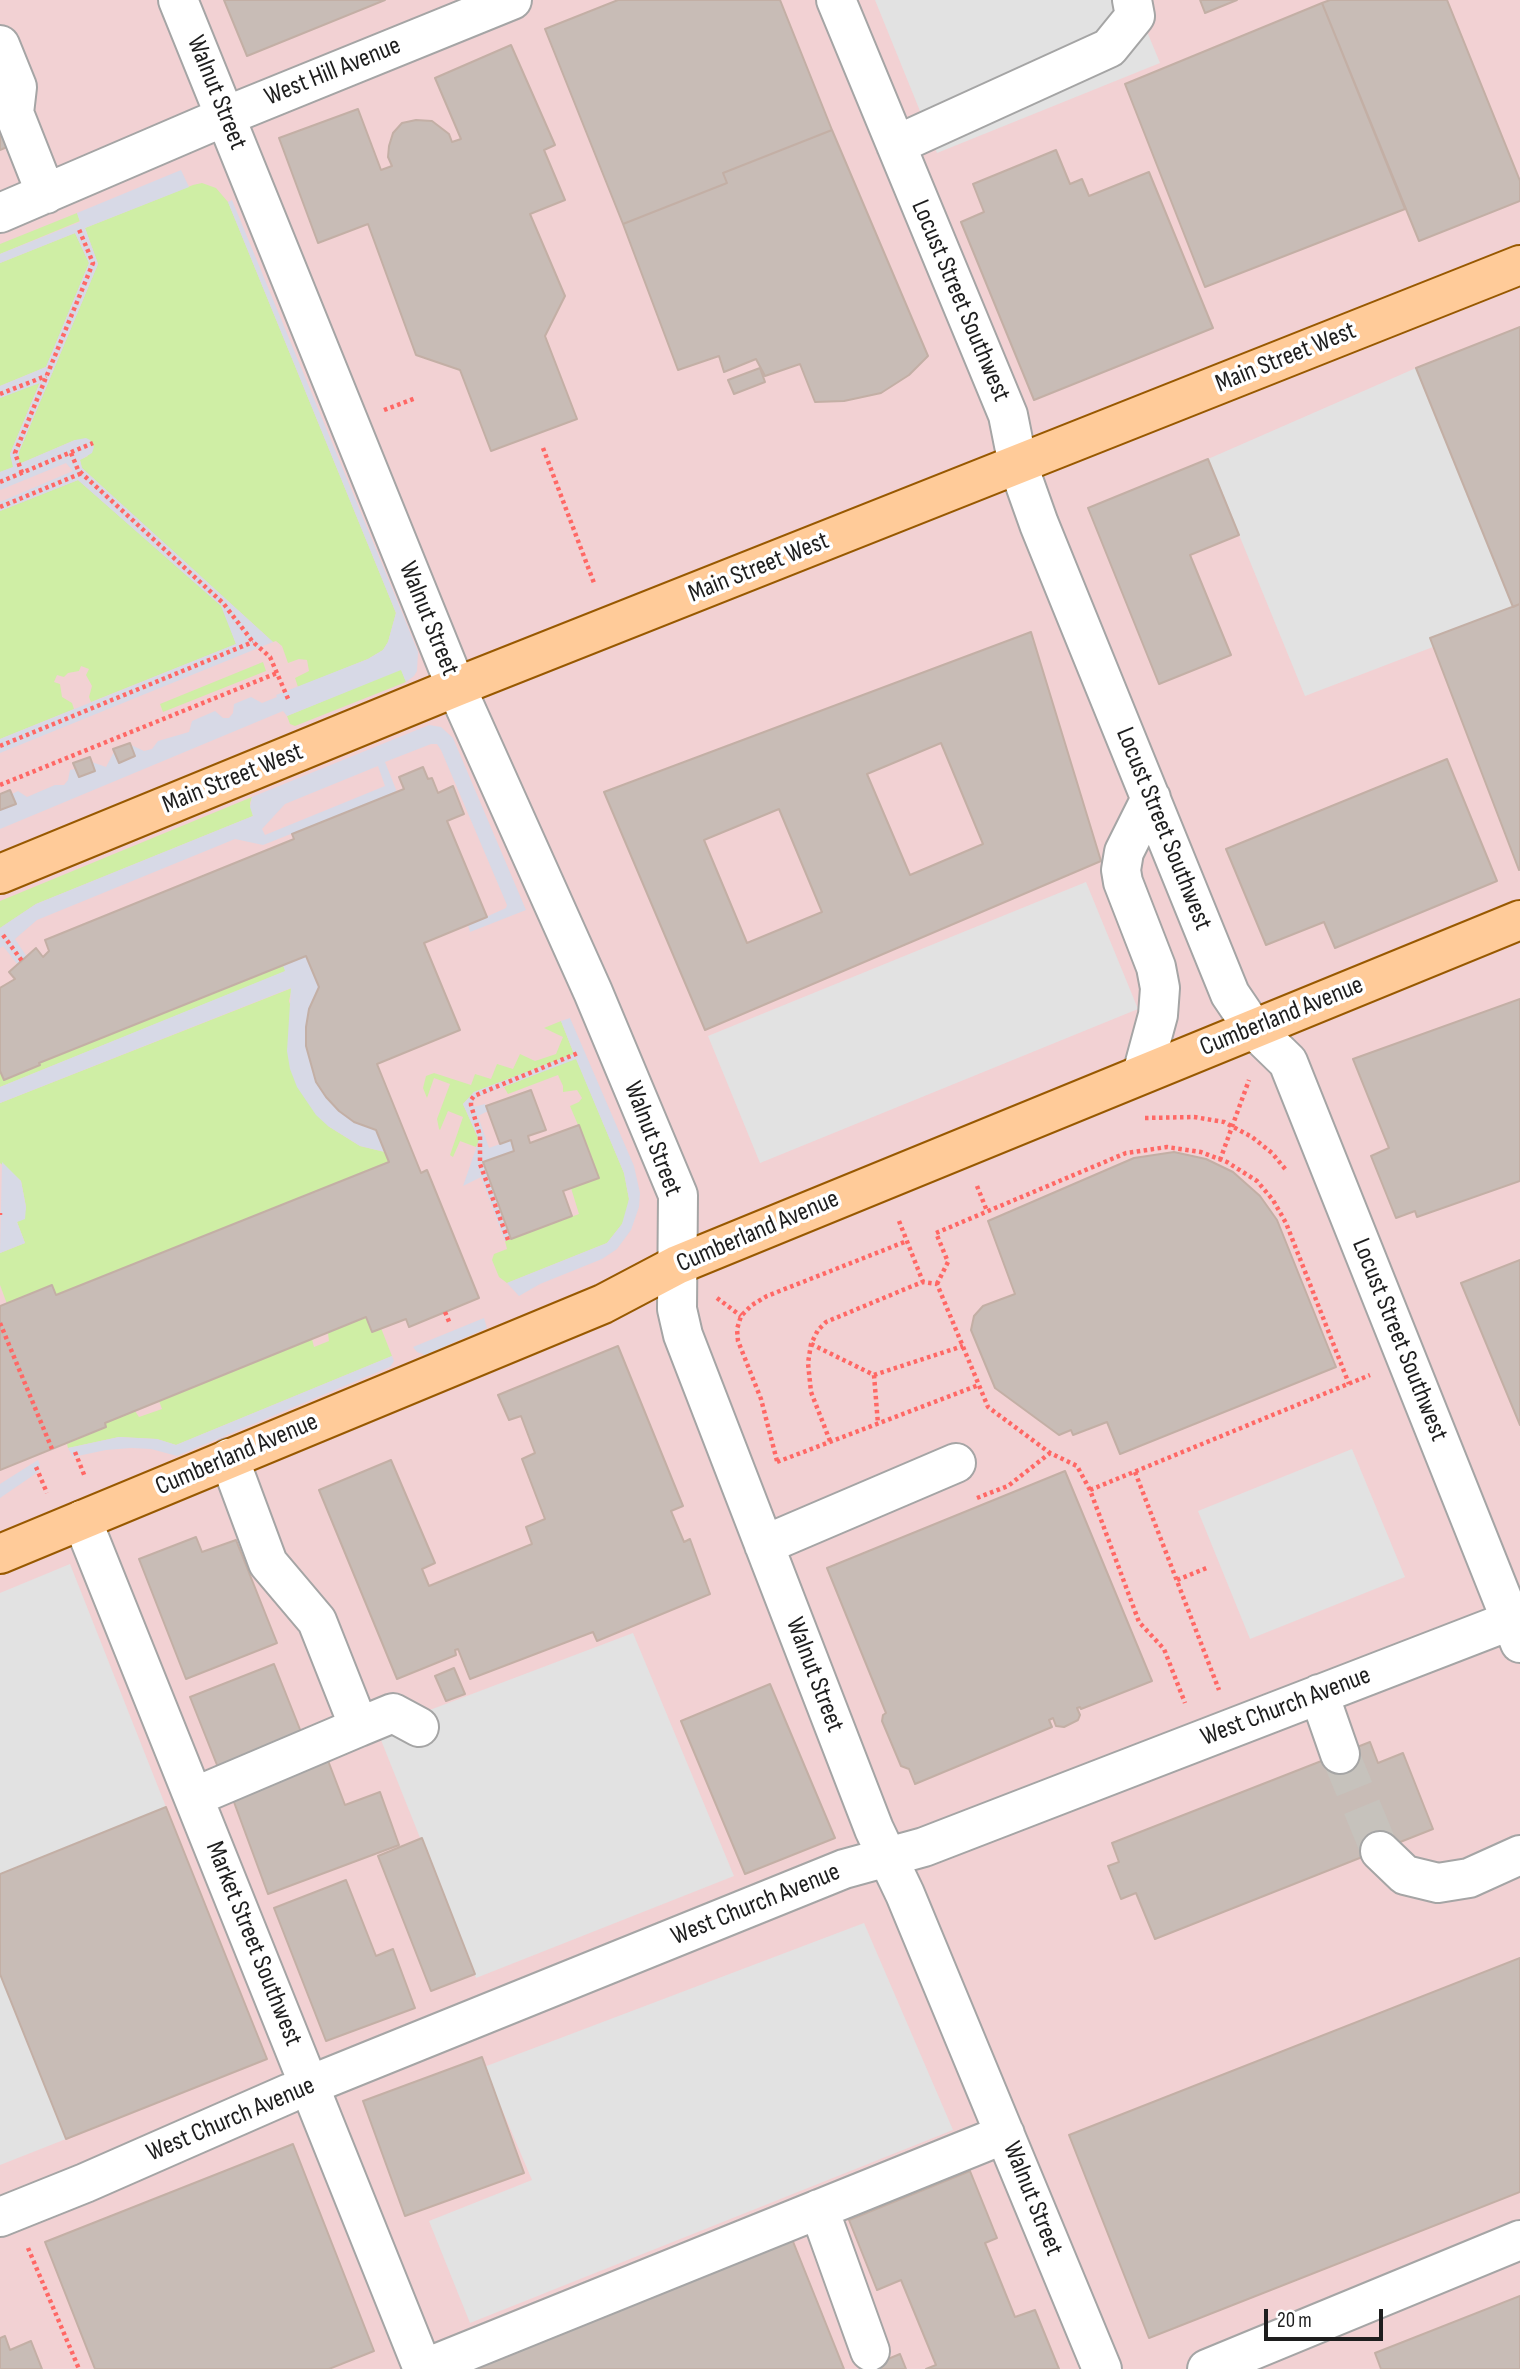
<!DOCTYPE html>
<style>
body{margin:0}
#map{position:relative;width:1520px;height:2369px;overflow:hidden;background:#f0ebe3;font-family:"Sofia Sans Condensed",sans-serif}
canvas{display:block}
.scale{position:absolute;left:1264px;top:2309px;width:119px;height:32px;box-sizing:border-box;border:4px solid #1e1e1e;border-top:0;padding-left:9px;font-size:21px;line-height:24px;white-space:nowrap;color:#1e1e1e;-webkit-text-stroke:5px #fff;paint-order:stroke}
</style>
<div id="map">
<canvas width="1520" height="2369"></canvas>
<div class="scale">20 m</div>
</div>
<script>
const ctx = document.querySelector('canvas').getContext('2d');
ctx.lineJoin = 'round';
function paint(path, color) { ctx.fillStyle = color; ctx.fill(path, 'evenodd'); }
const shape = rows => new Path2D(rows.map(r => 'M' + r).join(''));
function strokePath(path, color, width, dash) { ctx.strokeStyle = color; ctx.lineWidth = width; ctx.lineCap = dash ? 'butt' : 'round'; ctx.setLineDash(dash || []); ctx.stroke(path); }
function write(font, color, halo, rows, align = 'center') {
  ctx.font = font + ' "Sofia Sans Condensed",sans-serif'; ctx.lineWidth = 7; ctx.setLineDash([]); ctx.textBaseline = 'middle'; ctx.strokeStyle = halo; ctx.fillStyle = color; for (const [text, x, y, turn = 0] of rows) {
    ctx.save(); ctx.translate(x, y); ctx.rotate((+turn || 0) * Math.PI / 180); ctx.textAlign = isNaN(turn) ? turn : align; if (halo) ctx.strokeText(text, 0, 0); ctx.fillText(text, 0, 0); ctx.restore();
  }
}
paint(shape([
 [0,0,1520,0,1520,2369,0,2369]
]), '#f2d1d3');
paint(shape([
 [202,183,216,188,228,202,396,613,388,642,383,650,368,659,298,687,295,678,309,671,307,660,299,659,288,663,282,646,276,641,273,642,82,468,80,460,88,456,75,440,19,464,19,452,98,264,85,228,193,185],
 [77,213,80,221,0,254,0,244],
 [75,233,89,263,46,367,0,386,0,263],
 [40,382,10,454,14,467,0,472,0,398],
 [78,480,222,606,236,644,91,702,89,697,92,686,86,675,89,669,81,666,79,671,68,673,64,677,57,675,54,682,60,684,62,697,72,703,74,709,0,739,0,511],
 [263,662,266,671,163,712,160,704],
 [401,669,406,682,295,726,290,724,287,716],
 [252,797,250,803,253,816,36,904,0,928,0,901],
 [283,965,286,971,0,1087,0,1071,4,1080,40,1065,39,1063],
 [292,988,289,1001,328,1126,360,1146,385,1152,389,1162,56,1295,52,1286,7,1304,0,1285,0,1253,25,1243,17,1222,24,1216,26,1207,21,1181,0,1163,0,1103],
 [561,1021,574,1054,474,1092,463,1104,479,1140,476,1147,460,1141,453,1157,450,1155,463,1117,448,1111,440,1130,439,1129,437,1119,450,1084,434,1078,427,1098,423,1088,426,1076,434,1073,471,1085,475,1074,491,1079,497,1064,513,1069,520,1054,535,1061,556,1054,563,1037,544,1028],
 [576,1058,624,1173,629,1199,627,1212,622,1224,607,1243,507,1283,499,1277,492,1260,494,1254,507,1249,505,1241,579,1214,571,1188,598,1178,579,1125,578,1125,570,1106,579,1102,582,1098,577,1090,563,1092,563,1086,558,1075,508,1094,504,1087],
 [366,1317,381,1328,392,1356,176,1445,157,1439,119,1437,68,1448,67,1444,106,1427,105,1423,135,1411,139,1417,162,1409,159,1401,312,1339,314,1347,329,1341,328,1333]
]), '#cfeea5');
paint(shape([
 [875,0,1134,0,1160,63,937,153],
 [1416,368,1513,607,1430,638,1433,647,1305,696,1208,459],
 [1086,882,1138,1009,760,1163,708,1036],
 [1352,1449,1405,1577,1250,1639,1198,1511],
 [70,1564,166,1807,0,1874,0,1593],
 [633,1633,734,1876,476,1978,377,1730],
 [864,1923,953,2130,470,2323,429,2221,532,2180,484,2067],
 [0,1974,66,2139,0,2165]
]), '#e2e2e2');
paint(shape([
 [181,170,189,187,85,228,98,264,19,452,19,464,75,440,86,438,90,440,94,447,92,453,80,460,82,468,273,642,0,753,0,739,236,644,221,606,78,480,0,511,0,502,73,471,66,463,0,490,0,472,13,467,10,454,40,383,0,398,0,386,46,367,89,263,75,233,0,263,0,254,80,222,77,213],
 [232,200,401,610,418,652,417,671,414,676,406,682,401,670,287,716,283,711,0,829,0,810,16,803,12,794,18,791,27,797,55,785,64,785,68,780,70,770,75,769,79,777,95,771,92,762,106,767,114,752,119,763,135,756,131,745,144,751,152,749,158,741,189,732,192,721,215,711,223,718,229,718,233,713,234,704,251,697,262,703,277,697,276,695,368,659,383,650,388,642,396,613,228,202],
 [429,725,441,727,453,738,526,910,470,932,468,925,506,908,507,905,441,750,437,744,431,744,385,762,397,792,263,845,235,839,37,920,15,939,27,957,18,965,3,946,0,948,0,928,36,904,253,816,250,807,252,797],
 [378,766,385,786,265,835,262,829,285,804],
 [306,956,319,987,309,1009,306,1027,306,1046,316,1082,326,1097,339,1111,354,1122,376,1130,385,1152,360,1146,328,1126,316,1115,297,1087,290,1069,287,1051,291,988,0,1103,0,1087,285,971,283,965],
 [570,1018,634,1166,640,1193,639,1207,631,1230,617,1249,602,1259,540,1284,519,1296,507,1283,607,1243,622,1224,629,1199,624,1173,576,1059,477,1097,473,1102,474,1107,485,1104,486,1106,488,1111,478,1116,489,1148,511,1140,514,1151,511,1239,505,1241,481,1177,463,1186,479,1140,463,1104,474,1092,574,1054,561,1021],
 [2,1162,21,1181,26,1207,25,1219,17,1222,25,1243,0,1253],
 [484,1318,487,1328,425,1355,417,1352,413,1347],
 [392,1356,394,1361,390,1367,177,1456,151,1449,131,1448,106,1450,73,1457,68,1448,119,1437,157,1439,176,1445],
 [38,1460,40,1465,38,1472,0,1498,0,1484]
]), '#d7d9e6');
const building = shape([
 [224,0,385,0,247,56,224,0],
 [618,0,780,0,832,130,723,173,727,183,623,224,545,29,618,0],
 [1200,0,1237,0,1205,13,1200,0],
 [1330,0,1447,0,1520,181,1520,201,1419,241,1322,3,1330,0],
 [1322,3,1405,209,1205,287,1125,84,1322,3],
 [511,45,555,145,544,150,565,200,530,214,565,296,545,336,577,419,491,451,460,370,416,355,368,224,318,243,279,138,358,109,381,170,392,166,388,157,389,146,393,133,402,123,416,120,432,121,449,134,452,142,461,139,435,78,511,45],
 [832,130,928,356,909,375,881,393,844,401,815,402,800,364,765,376,756,359,724,372,719,356,678,370,623,224,727,183,723,173,832,130],
 [0,131,7,147,0,150,0,131],
 [1056,150,1070,184,1082,179,1089,196,1149,172,1213,328,1034,400,961,222,984,212,973,184,1056,150],
 [1520,327,1520,604,1513,607,1416,368,1520,327],
 [760,368,765,382,734,394,728,380,760,368],
 [1208,459,1239,535,1190,555,1231,655,1159,684,1088,508,1208,459],
 [1520,604,1520,869,1519,870,1430,638,1520,604],
 [1031,632,1101,861,705,1030,604,792,1031,632],
 [941,743,983,844,910,875,867,774,941,743],
 [779,809,822,912,747,943,704,840,779,809],
 [130,743,135,756,119,763,113,749,130,743],
 [90,757,95,771,79,777,73,763,90,757],
 [1447,759,1497,881,1335,948,1324,922,1266,945,1226,849,1447,759],
 [423,767,428,779,432,778,438,793,453,786,464,814,447,821,487,917,424,943,460,1030,377,1064,421,1173,427,1170,479,1298,409,1327,406,1319,372,1332,366,1317,105,1423,106,1427,0,1470,0,1306,52,1285,56,1295,389,1162,376,1130,354,1122,339,1111,326,1097,316,1082,306,1046,306,1027,309,1009,319,987,306,956,39,1063,40,1065,4,1080,0,1071,0,988,15,979,9,972,36,948,43,957,49,951,45,940,294,839,292,834,404,789,399,777,423,767],
 [10,790,16,804,0,810,0,794,10,790],
 [1520,999,1520,1181,1417,1217,1415,1211,1396,1218,1371,1156,1389,1148,1353,1059,1520,999],
 [531,1090,546,1130,528,1136,530,1143,579,1125,599,1178,563,1191,572,1216,511,1239,483,1162,514,1151,511,1140,500,1144,486,1106,531,1090],
 [1174,1152,1206,1159,1233,1172,1260,1196,1277,1220,1336,1367,1120,1454,1107,1422,1073,1435,1071,1430,1059,1435,995,1388,971,1330,974,1316,983,1306,1015,1294,988,1221,1134,1158,1174,1152],
 [1520,1260,1520,1425,1461,1283,1520,1260],
 [618,1346,683,1506,671,1511,684,1542,690,1539,710,1594,597,1641,593,1632,470,1679,458,1649,455,1650,456,1655,397,1679,319,1490,391,1460,435,1563,422,1569,429,1586,532,1544,526,1527,545,1519,522,1459,535,1453,521,1416,509,1420,498,1395,618,1346],
 [1065,1471,1152,1681,1081,1709,1080,1707,1077,1708,1080,1715,1078,1720,1064,1727,1056,1726,1053,1718,1049,1720,1052,1727,915,1784,909,1769,901,1766,882,1721,883,1715,886,1713,827,1568,1065,1471],
 [196,1537,202,1552,236,1540,277,1643,186,1679,139,1559,196,1537],
 [274,1664,303,1737,219,1770,190,1697,274,1664],
 [454,1668,465,1694,446,1701,435,1676,454,1668],
 [770,1684,835,1838,745,1874,681,1721,770,1684],
 [1370,1742,1378,1763,1403,1753,1433,1829,1155,1939,1136,1893,1121,1899,1108,1866,1119,1862,1112,1843,1370,1742],
 [327,1758,345,1805,380,1792,399,1845,268,1894,231,1794,327,1758],
 [166,1807,267,2059,66,2139,0,1974,0,1874,166,1807],
 [422,1838,475,1974,431,1991,378,1856,422,1838],
 [346,1880,376,1956,393,1949,415,2008,326,2041,274,1908,346,1880],
 [1520,1958,1520,2192,1149,2338,1069,2135,1520,1958],
 [482,2057,524,2173,405,2216,363,2101,482,2057],
 [293,2144,374,2351,329,2369,95,2369,45,2242,293,2144],
 [970,2171,997,2238,985,2243,1015,2317,1035,2310,1059,2369,926,2369,936,2365,901,2280,877,2290,849,2220,970,2171],
 [792,2239,844,2369,471,2369,792,2239],
 [1520,2296,1520,2369,1381,2369,1375,2353,1520,2296],
 [5,2336,10,2350,31,2341,42,2369,0,2369,0,2338,5,2336],
 [900,2354,906,2369,864,2369,900,2354]
]);
paint(building, '#c8bcb6');
strokePath(building, '#c3afa5', 2);
strokePath(shape([
 [1340,1754,1380,1851]
]), '#c6c2bc', 38, [38, 19]);
const minor = shape([
 [178,0,456,687,593,992,678,1195,677,1309,683,1335,874,1829,905,1894,1102,2369],
 [836,0,1008,415,1018,465,1039,524,1230,994,1253,1028,1288,1062,1520,1643],
 [0,45,17,87,14,113],
 [0,101,14,113,46,194],
 [896,145,1109,48,1135,16,1132,0],
 [0,213,226,116,512,0],
 [1142,1074,1158,1015,1160,988,1156,967,1123,882,1121,870,1124,852,1151,798],
 [82,1520,423,2369],
 [764,1545,956,1463],
 [1319,1694,1340,1754],
 [359,1727,393,1713,419,1727],
 [194,1797,359,1727,317,1621,268,1563,229,1458],
 [1380,1851,1405,1875,1438,1883,1469,1878,1520,1855],
 [819,2209,870,2351],
 [0,2217,85,2183,290,2093,844,1869,924,1847,1520,1617],
 [423,2369,1005,2134],
 [1207,2369,1520,2240]
]);
const major = shape([
 [0,874,456,687,1520,265],
 [0,1554,603,1304,677,1265,1520,920]
]);
strokePath(minor, '#a5a5a5', 42);
strokePath(major, '#985900', 42);
strokePath(shape([
 [0,394,46,376],
 [384,410,416,398],
 [543,448,594,583],
 [71,453,78,470,223,603,253,642,270,657,289,701],
 [22,473,15,453,93,263,78,227],
 [0,482,93,443],
 [0,507,82,473],
 [0,746,253,642],
 [0,785,277,673],
 [3,935,22,961],
 [1145,1118,1194,1117,1224,1122,1252,1137,1272,1153,1286,1170],
 [1220,1160,1249,1080],
 [977,1186,987,1211],
 [0,1213,0,1215],
 [899,1221,923,1282],
 [508,1240,480,1164,480,1136,471,1105,471,1100,474,1096,578,1053],
 [937,1284,948,1262,936,1233,1126,1153,1167,1147,1201,1152,1227,1162,1257,1181,1273,1200,1286,1223,1349,1384],
 [717,1298,741,1316],
 [445,1312,450,1324],
 [0,1323,52,1449],
 [811,1344,874,1375,963,1346],
 [874,1375,878,1424],
 [830,1441,811,1392,808,1363,811,1344,818,1330,826,1322,910,1287,923,1282,937,1284,988,1407,1050,1453,1077,1466,1090,1490,1139,1622,1164,1649,1185,1703],
 [75,1452,85,1477],
 [777,1461,761,1399,738,1341,737,1329,741,1316,752,1305,767,1296,907,1241],
 [777,1462,979,1385],
 [36,1467,47,1493],
 [1135,1472,1219,1690],
 [1090,1490,1370,1375],
 [977,1498,1008,1486,1050,1453],
 [1177,1580,1209,1567],
 [28,2248,79,2369]
]), '#ff6865', 4.5, [3.5, 3.5]);
strokePath(minor, '#fff', 38);
strokePath(major, '#ffcb99', 38);
write('26px', '#1e1e1e', '#fff', [
 ["West Hill Avenue",333,72,-22],
 ["Walnut Street",216,93,68],
 ["Locust Street Southwest",960,301,67],
 ["Main Street West",1286,358,-22],
 ["Main Street West",759,568,-22],
 ["Walnut Street",428,619,68],
 ["Main Street West",233,779,-22],
 ["Locust Street Southwest",1163,829,68],
 ["Cumberland Avenue",1282,1017,-22],
 ["Walnut Street",652,1139,69],
 ["Cumberland Avenue",758,1232,-23],
 ["Locust Street Southwest",1399,1340,68],
 ["Cumberland Avenue",237,1455,-23],
 ["Walnut Street",814,1675,69],
 ["West Church Avenue",1286,1707,-21],
 ["West Church Avenue",756,1905,-22],
 ["Market Street Southwest",253,1944,68],
 ["West Church Avenue",231,2120,-23],
 ["Walnut Street",1032,2199,68]
]);
</script>
